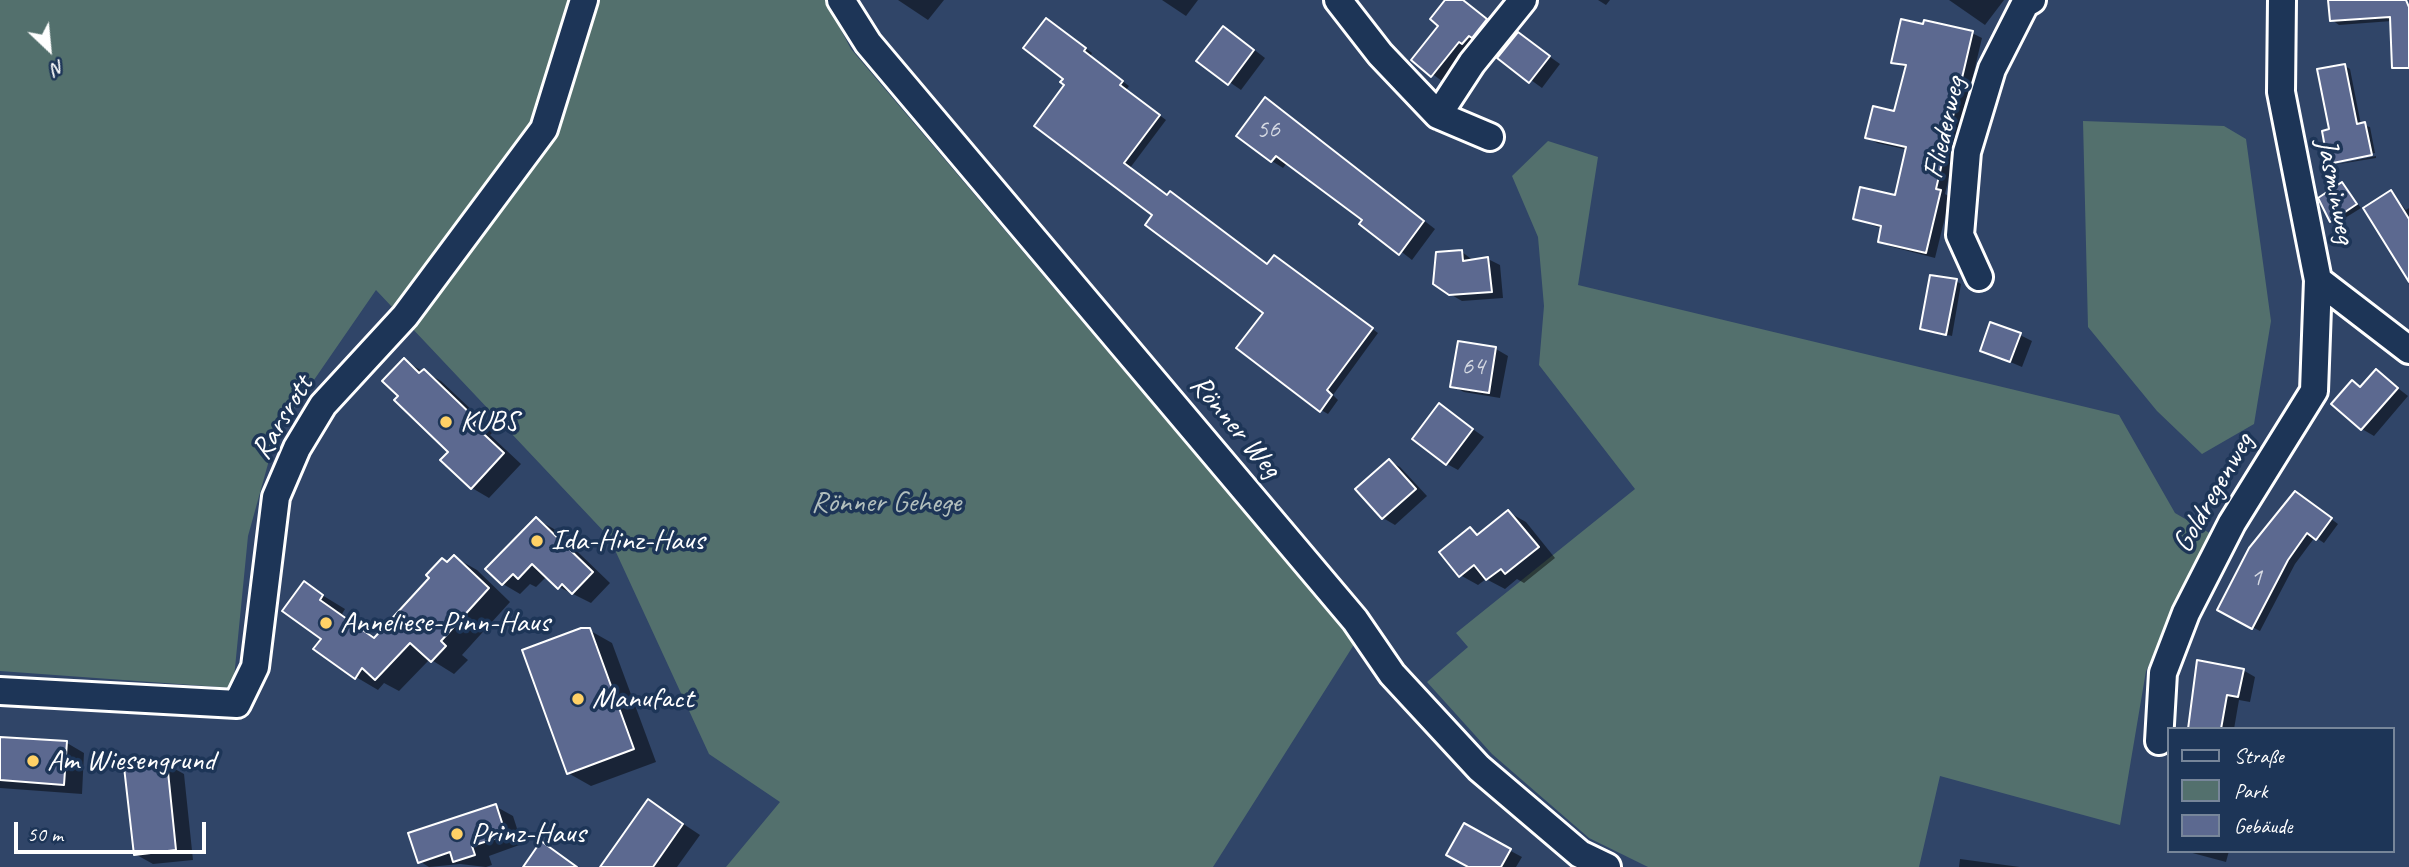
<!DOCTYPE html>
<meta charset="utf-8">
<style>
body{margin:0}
#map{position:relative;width:2409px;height:867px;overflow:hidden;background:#304568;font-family:Caveat,sans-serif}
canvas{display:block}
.legend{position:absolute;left:2167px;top:727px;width:228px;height:126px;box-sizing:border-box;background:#1d3557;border:2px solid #77869a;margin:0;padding:9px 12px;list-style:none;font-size:21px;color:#fff}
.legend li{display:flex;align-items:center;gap:14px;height:35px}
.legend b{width:35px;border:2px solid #77869a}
.north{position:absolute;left:14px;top:14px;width:70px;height:70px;-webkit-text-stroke:5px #1d3557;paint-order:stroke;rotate:154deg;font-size:19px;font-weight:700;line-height:28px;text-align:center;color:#fff}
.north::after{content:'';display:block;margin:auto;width:24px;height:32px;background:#fff;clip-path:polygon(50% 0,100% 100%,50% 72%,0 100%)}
.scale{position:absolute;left:14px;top:822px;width:192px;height:32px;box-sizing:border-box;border:4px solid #fff;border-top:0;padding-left:9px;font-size:21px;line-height:24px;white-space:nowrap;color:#fff;-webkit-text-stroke:5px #1d3557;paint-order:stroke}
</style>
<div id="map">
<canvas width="2409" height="867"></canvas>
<ul class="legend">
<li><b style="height:9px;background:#1d3557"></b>Straße</li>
<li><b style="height:19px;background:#53706d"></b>Park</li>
<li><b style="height:19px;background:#5c6990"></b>Gebäude</li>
</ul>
<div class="north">N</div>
<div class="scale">50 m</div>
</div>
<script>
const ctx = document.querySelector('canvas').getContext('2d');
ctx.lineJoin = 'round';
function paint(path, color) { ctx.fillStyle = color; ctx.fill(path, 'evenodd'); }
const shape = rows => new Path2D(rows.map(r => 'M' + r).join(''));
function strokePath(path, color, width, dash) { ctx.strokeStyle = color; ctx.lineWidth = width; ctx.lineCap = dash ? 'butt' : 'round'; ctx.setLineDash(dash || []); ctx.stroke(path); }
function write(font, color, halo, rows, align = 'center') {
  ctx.font = font + ' Caveat,sans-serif'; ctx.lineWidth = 7; ctx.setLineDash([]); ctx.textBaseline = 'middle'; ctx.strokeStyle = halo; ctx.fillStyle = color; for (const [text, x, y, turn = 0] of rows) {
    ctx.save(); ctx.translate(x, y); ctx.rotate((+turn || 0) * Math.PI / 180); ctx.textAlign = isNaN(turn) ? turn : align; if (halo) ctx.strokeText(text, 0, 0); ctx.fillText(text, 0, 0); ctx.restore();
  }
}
paint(shape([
 [0,0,825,0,851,49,1355,643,1213,867,726,867,780,802,709,754,609,537,376,290,276,435,248,536,233,688,0,671],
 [2083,121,2224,126,2246,139,2271,321,2254,424,2202,454,2157,411,2088,327],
 [1548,141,1598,157,1578,285,2119,415,2175,513,2213,535,2146,671,2120,825,1940,776,1919,867,1648,867,1589,838,1492,754,1427,682,1468,647,1456,633,1635,489,1539,365,1544,306,1538,237,1512,176]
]), '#53706d');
paint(shape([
 [898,0,944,0,928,20],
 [1162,0,1198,0,1186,16],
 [1447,0,1463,0,1496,26,1470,47,1442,81,1413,60,1441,25],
 [1598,0,1610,0,1606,5],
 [1949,0,2004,0,1985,25],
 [2330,0,2406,0,2409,37,2392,21,2339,25,2332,20],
 [1054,24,1092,53,1090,57,1129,86,1126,90,1166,120,1130,168,1268,265,1281,261,1378,333,1333,395,1338,400,1328,414,1321,410,1265,312,1155,215,1067,84],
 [1972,33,1982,38,1945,194,1950,197,1935,258,1889,246,1880,241,1883,229,1855,219,1896,197,1908,150,1877,143,1867,137,1896,113,1907,68,1893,62],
 [1518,34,1560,64,1542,88,1499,57],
 [1235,35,1265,58,1241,90,1199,61],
 [2345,66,2350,69,2361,125,2370,127,2375,153,2332,161,2332,164,2331,131],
 [1266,99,1435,229,1412,260,1287,163,1283,168,1272,161],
 [2376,156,2376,158,2333,165],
 [2342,184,2361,208,2337,223,2331,220],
 [2391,192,2406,210,2409,208,2409,268],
 [1462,252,1474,261,1488,259,1500,265,1503,298,1462,301,1450,294],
 [1956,281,1961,284,1952,336,1922,329],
 [2020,335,2032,341,2022,367,1982,350],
 [1459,343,1496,349,1508,356,1500,398,1464,392,1452,386],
 [404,361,441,381,494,431,490,435,521,464,489,498,472,488,450,452,400,396],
 [2376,371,2408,396,2374,436,2362,429,2353,382,2362,387],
 [1439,405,1484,437,1458,470,1447,464],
 [1389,461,1400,467,1427,496,1395,525,1383,518,1357,489],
 [2303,498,2338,524,2324,543,2315,537,2295,564,2260,631,2219,610],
 [1508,512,1526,522,1555,558,1524,583,1517,579,1505,589,1486,579,1478,585,1460,575,1470,529,1480,535],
 [536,519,554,529,610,583,591,603,559,587,547,576,536,587,530,584,520,594,503,584],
 [454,557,477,570,510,602,462,655,468,660,454,674,430,659,399,691,384,683,378,690,356,677,323,638,304,584,345,609,342,614,376,638],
 [589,630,612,643,656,762,591,786,568,773],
 [2243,670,2255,677,2250,702,2239,700,2234,729,2190,729],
 [0,739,67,743,84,753,82,794,0,788],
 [166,764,184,774,193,860,153,864,135,854],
 [649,801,700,835,677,867,609,867],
 [495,806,513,816,522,844,489,856,492,865,486,867,460,864,429,867,419,861],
 [1464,826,1522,857,1516,867,1471,867],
 [2185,851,2229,851,2226,862],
 [1960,859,2020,867,1959,867]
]), '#0007');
const building = shape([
 [1445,0,1463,0,1487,19,1472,38,1469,36,1462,44,1459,42,1431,77,1411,60,1438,26,1430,19,1445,0],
 [2328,0,2406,0,2409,7,2409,68,2392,68,2390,17,2330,21,2328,0],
 [1046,18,1086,48,1084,51,1123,81,1120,85,1160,115,1124,163,1167,195,1170,191,1267,264,1274,255,1373,328,1327,390,1332,395,1320,412,1236,348,1263,313,1145,225,1152,215,1034,126,1064,85,1060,82,1063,79,1023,48,1046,18],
 [1901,19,1923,24,1924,20,1973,31,1936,189,1941,190,1926,253,1878,242,1881,226,1853,219,1860,187,1895,195,1906,147,1865,138,1873,106,1894,111,1906,65,1891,63,1901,19],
 [1223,26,1254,50,1228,85,1196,61,1223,26],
 [1518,32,1550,56,1529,83,1497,58,1518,32],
 [2345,64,2357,124,2365,122,2372,155,2328,164,2322,131,2329,129,2317,69,2345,64],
 [1265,97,1424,221,1399,255,1359,224,1362,220,1276,156,1271,162,1236,136,1265,97],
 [2342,182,2357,204,2330,222,2318,198,2342,182],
 [2391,190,2409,219,2409,282,2363,208,2391,190],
 [1462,250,1463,261,1488,257,1492,292,1449,295,1433,284,1436,252,1462,250],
 [1930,275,1957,279,1946,335,1920,329,1930,275],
 [1990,322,2021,333,2010,362,1980,351,1990,322],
 [1458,341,1496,347,1489,393,1450,387,1458,341],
 [404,358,419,373,424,369,477,420,473,424,504,453,471,489,440,460,448,452,394,400,398,396,382,381,404,358],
 [2376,369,2398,388,2361,430,2331,404,2352,380,2360,387,2376,369],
 [1439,403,1473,429,1446,465,1412,439,1439,403],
 [1389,459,1416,489,1382,519,1355,489,1389,459],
 [2295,491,2332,518,2316,540,2307,533,2288,560,2252,629,2217,610,2249,548,2295,491],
 [1508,510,1539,547,1505,574,1501,569,1486,580,1474,565,1459,577,1439,552,1470,527,1477,535,1508,510],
 [536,517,593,572,572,594,562,584,558,589,532,564,518,579,513,574,502,585,485,569,536,517],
 [454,555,489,588,441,641,446,646,431,662,410,643,375,680,362,668,355,679,313,649,321,639,282,611,304,581,323,595,320,600,374,638,429,578,426,575,442,558,447,562,454,555],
 [581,628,590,628,634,749,567,774,522,650,581,628],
 [2197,660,2244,669,2238,697,2227,695,2221,729,2188,729,2197,660],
 [0,737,67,741,64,785,0,780,0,737],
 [167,762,176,850,134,855,124,767,167,762],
 [648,799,683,824,653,867,600,867,648,799],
 [496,804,506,835,472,846,475,855,453,862,450,852,418,863,408,833,496,804],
 [1464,823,1511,849,1501,867,1468,867,1446,855,1464,823],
 [541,841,577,867,523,867,541,841]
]);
paint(building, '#5c6990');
strokePath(building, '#fff', 2);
const minor = shape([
 [841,0,868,43,1355,620,1392,674,1479,768,1580,854,1607,867],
 [1338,0,1380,54,1438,115,1490,137],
 [2282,0,2281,92,2318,280,2409,350],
 [1438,115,1472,63,1523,0],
 [1979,277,1960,235,1967,152,1992,69,2025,4,2032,0],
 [0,691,237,704,255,667,276,497,297,448,323,405,405,316,544,129,584,0],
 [2159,741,2163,673,2186,613,2232,523,2314,391,2318,280]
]);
strokePath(minor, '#fff', 32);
strokePath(minor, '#1d3557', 26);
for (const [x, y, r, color] of [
 [446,422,7,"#ffd166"],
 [537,541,7,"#ffd166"],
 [326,623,7,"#ffd166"],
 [578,699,7,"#ffd166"],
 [33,761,7,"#ffd166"],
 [457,834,7,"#ffd166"]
]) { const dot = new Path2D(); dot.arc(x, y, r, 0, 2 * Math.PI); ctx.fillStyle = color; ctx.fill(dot); strokePath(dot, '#1d3557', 2.5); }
write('26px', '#d6dae3', null, [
 ["56",1268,130],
 ["64",1473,367],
 ["1",2256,578]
]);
write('30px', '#fff', '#1d3557', [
 ["Fliederweg",1945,128,-77],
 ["Jasminweg",2335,191,79],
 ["Rarsrott",283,418,-59],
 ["Rönner Weg",1235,427,50],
 ["Goldregenweg",2214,493,-60]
]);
write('30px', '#fff', '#1d3557', [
 ["KUBS",460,422],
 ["Ida-Hinz-Haus",551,541],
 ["Anneliese-Pinn-Haus",340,623],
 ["Manufact",592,699],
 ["Am Wiesengrund",47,761],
 ["Prinz-Haus",471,834]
], 'left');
write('30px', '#b2bfbd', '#1d3557', [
 ["Rönner Gehege",886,503]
]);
</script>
